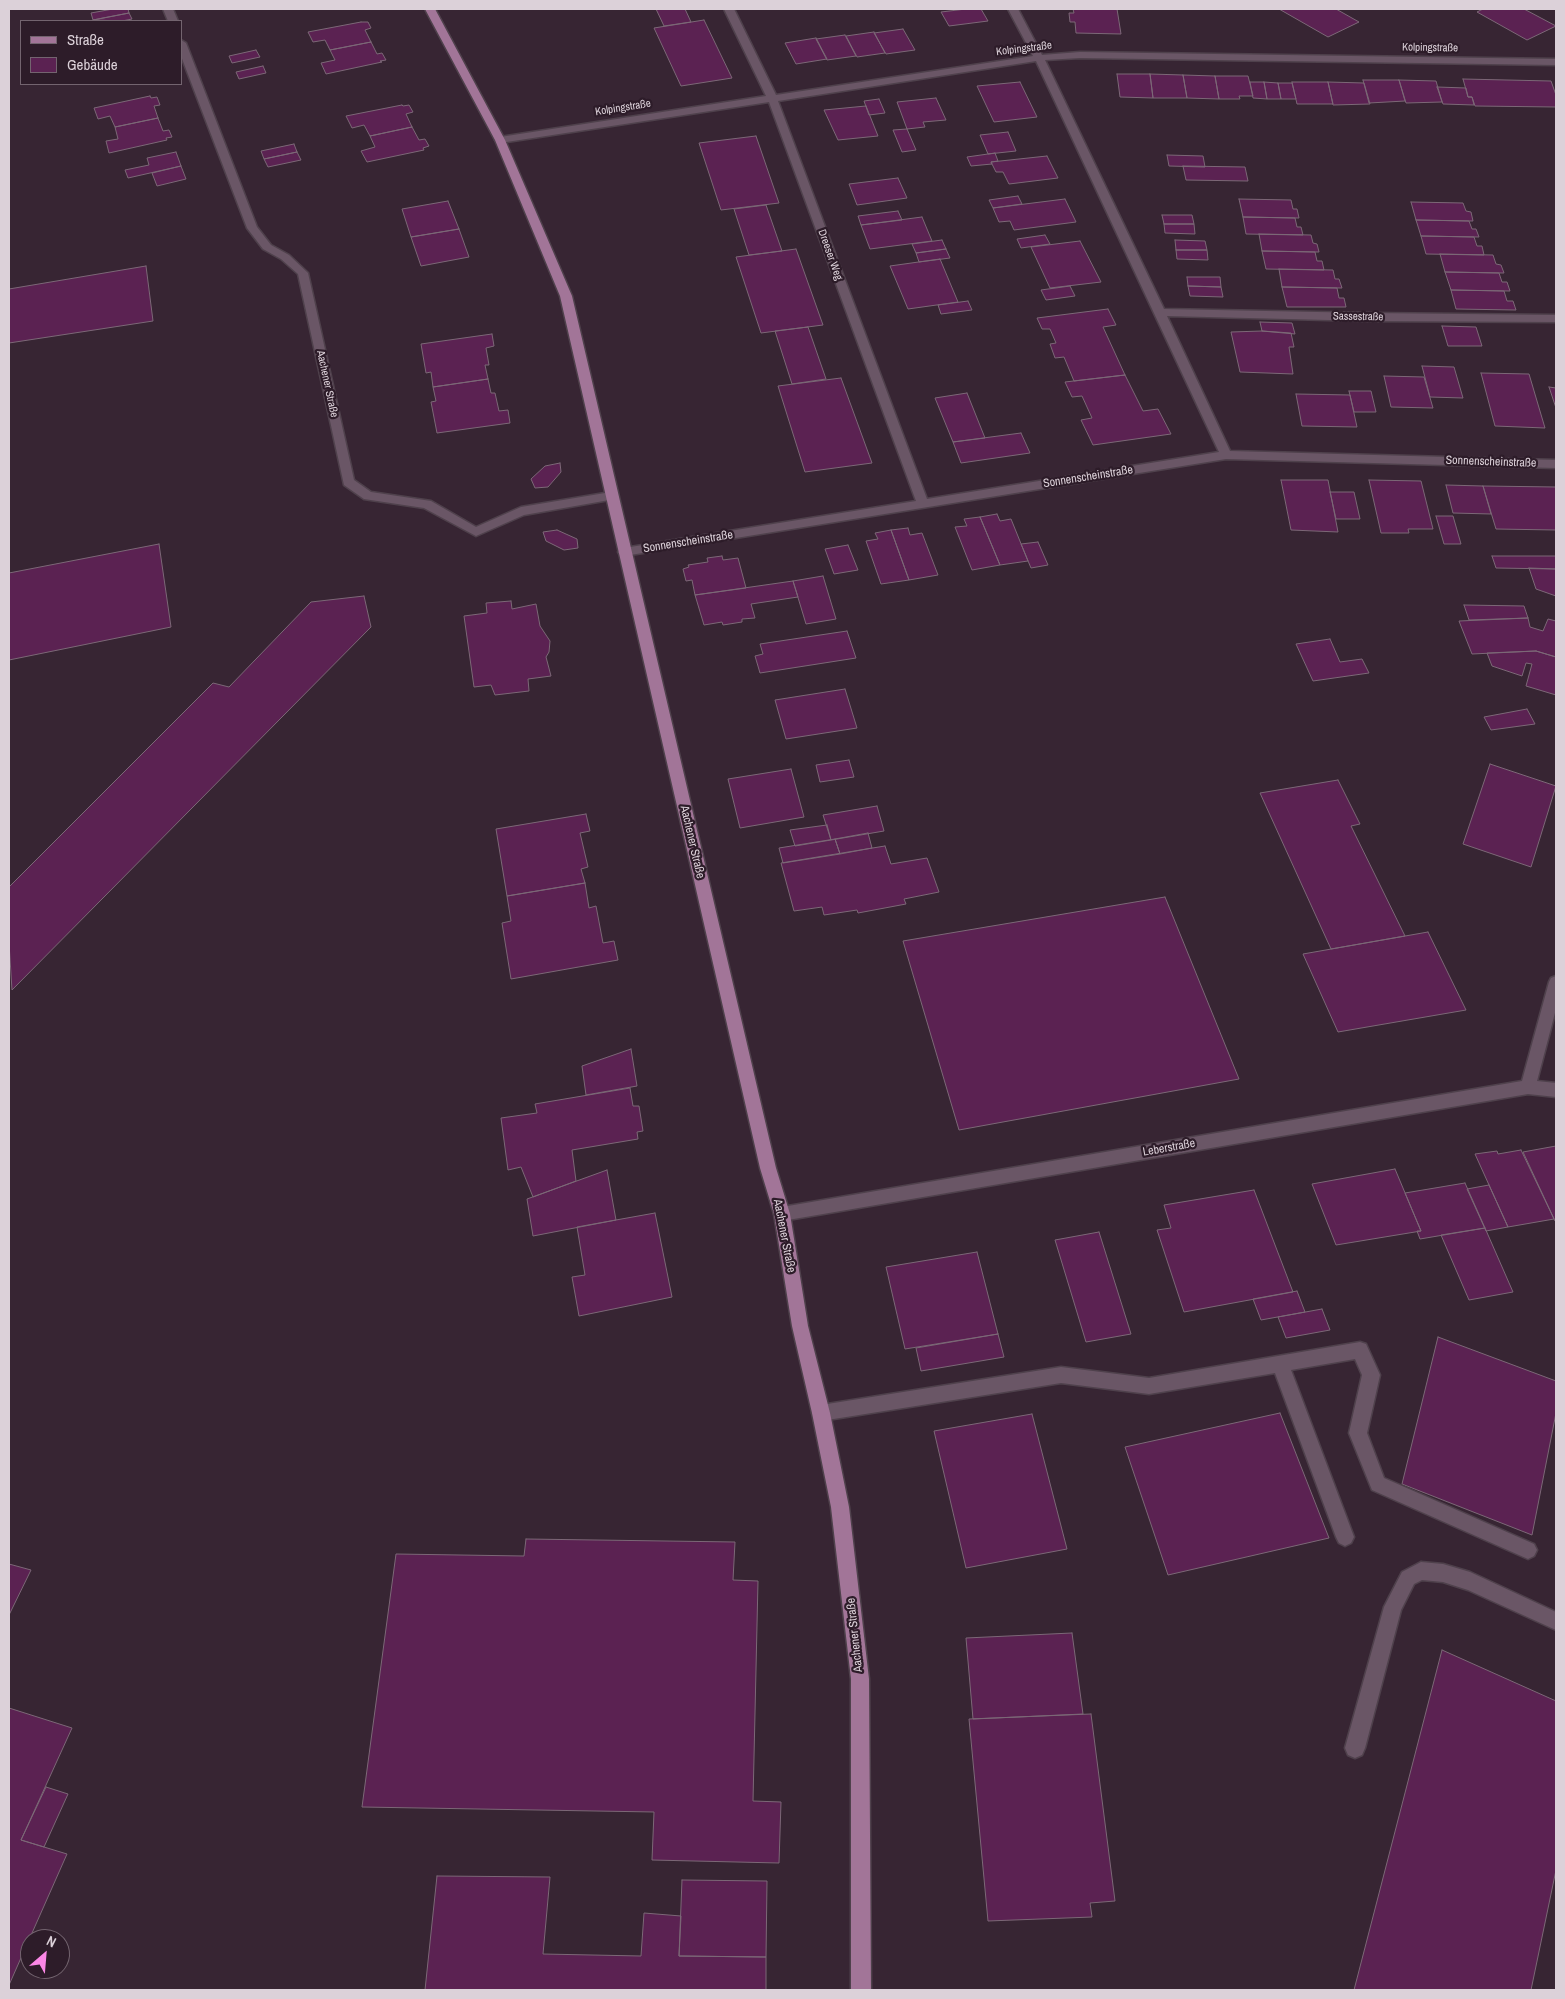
<!DOCTYPE html>
<meta charset="utf-8">
<style>
body{margin:0}
#map{position:relative;width:1565px;height:1999px;overflow:hidden;background:#372533;font-family:"Archivo Narrow",sans-serif}
canvas{display:block}
.frame{position:absolute;inset:0;border:10px solid #dcd1d9;pointer-events:none}
.legend{position:absolute;left:20px;top:20px;width:162px;height:65px;box-sizing:border-box;background:#2d1c29;border:1px solid #73646f;margin:0;padding:6px 9px;list-style:none;font-size:15px;color:#dcd1d9}
.legend li{display:flex;align-items:center;gap:10px;height:25px}
.legend b{width:25px;border:1px solid #73646f}
.north{position:absolute;left:20px;top:1929px;width:50px;height:50px;box-sizing:border-box;background:#2d1c29;border:1px solid #73646f;border-radius:50%;rotate:27deg;font-size:14px;font-weight:700;line-height:20px;text-align:center;color:#dcd1d9}
.north::after{content:'';display:block;margin:auto;width:18px;height:22px;background:#fb87e6;clip-path:polygon(50% 0,100% 100%,50% 72%,0 100%)}
</style>
<div id="map">
<canvas width="1565" height="1999"></canvas>
<div class="frame"></div>
<ul class="legend">
<li><b style="height:6px;background:#a27598"></b>Straße</li>
<li><b style="height:14px;background:#5b2252"></b>Gebäude</li>
</ul>
<div class="north">N</div>
</div>
<script>
const ctx = document.querySelector('canvas').getContext('2d');
ctx.lineJoin = 'round';
function paint(path, color) { ctx.fillStyle = color; ctx.fill(path, 'evenodd'); }
const shape = rows => new Path2D(rows.map(r => 'M' + r).join(''));
function strokePath(path, color, width, dash) { ctx.strokeStyle = color; ctx.lineWidth = width; ctx.lineCap = dash ? 'butt' : 'round'; ctx.setLineDash(dash || []); ctx.stroke(path); }
function write(font, color, halo, rows, align = 'center') {
  ctx.font = font + ' "Archivo Narrow",sans-serif'; ctx.lineWidth = 4.5; ctx.setLineDash([]); ctx.textBaseline = 'middle'; ctx.strokeStyle = halo; ctx.fillStyle = color; for (const [text, x, y, turn = 0] of rows) {
    ctx.save(); ctx.translate(x, y); ctx.rotate((+turn || 0) * Math.PI / 180); ctx.textAlign = isNaN(turn) ? turn : align; if (halo) ctx.strokeText(text, 0, 0); ctx.fillText(text, 0, 0); ctx.restore();
  }
}
const building = shape([
 [113,9,128,9,129,13,93,20,91,13,113,9],
 [656,9,685,9,691,22,664,26,656,9],
 [966,9,981,9,988,21,949,26,941,12,966,9],
 [1073,9,1117,9,1121,34,1076,33,1075,22,1070,22,1069,13,1074,13,1073,9],
 [1279,9,1336,9,1359,22,1328,37,1279,9],
 [1483,9,1524,9,1556,26,1527,40,1477,12,1483,9],
 [129,13,132,19,122,21,93,20,129,13],
 [704,20,732,78,681,86,654,28,704,20],
 [361,22,368,22,371,28,365,30,371,42,330,50,325,40,313,42,308,32,361,22],
 [903,29,915,50,886,54,874,33,903,29],
 [874,32,885,53,857,57,846,36,874,32],
 [845,35,856,56,827,60,816,39,845,35],
 [816,38,827,59,796,64,785,43,816,38],
 [371,42,377,54,382,53,386,60,380,61,382,62,326,74,321,63,335,60,330,50,371,42],
 [256,50,260,57,232,63,229,56,256,50],
 [263,66,266,73,239,79,236,72,263,66],
 [1117,74,1150,74,1153,98,1120,97,1117,74],
 [1150,74,1183,75,1187,98,1153,98,1150,74],
 [1183,75,1215,76,1219,99,1187,98,1183,75],
 [1215,76,1248,76,1253,96,1239,96,1240,99,1219,99,1215,76],
 [1463,79,1551,81,1556,95,1556,107,1475,106,1472,97,1468,97,1463,79],
 [1363,80,1399,80,1405,101,1369,103,1363,80],
 [1399,80,1436,81,1442,102,1406,103,1399,80],
 [1020,82,1037,117,994,122,977,86,1020,82],
 [1250,82,1264,82,1267,99,1253,98,1250,82],
 [1264,82,1278,83,1281,99,1267,99,1264,82],
 [1292,82,1328,82,1333,104,1297,104,1292,82],
 [1328,82,1364,83,1370,104,1333,105,1328,82],
 [1278,83,1292,83,1296,99,1281,99,1278,83],
 [1437,87,1466,88,1468,97,1472,97,1474,105,1443,104,1437,87],
 [150,96,151,98,157,97,160,105,154,106,158,118,115,127,110,116,98,119,94,108,150,96],
 [936,98,946,120,923,122,925,127,907,129,897,102,936,98],
 [879,99,885,113,869,115,864,101,879,99],
 [402,105,403,106,409,105,413,112,406,114,412,127,370,136,364,125,352,128,346,116,402,105],
 [866,106,878,136,838,140,824,110,866,106],
 [158,118,163,131,169,130,172,137,166,138,167,140,109,153,106,141,118,139,115,127,158,118],
 [412,127,419,140,425,139,429,146,423,148,424,150,367,162,361,151,375,147,370,136,412,127],
 [907,129,916,150,902,152,893,130,907,129],
 [1008,132,1016,151,988,154,980,135,1008,132],
 [756,136,779,203,721,210,699,143,756,136],
 [294,144,297,152,264,159,261,151,294,144],
 [176,152,181,166,128,178,125,170,149,165,147,158,176,152],
 [297,152,301,160,268,167,264,159,297,152],
 [995,153,998,161,991,162,992,164,971,166,967,157,995,153],
 [1167,155,1203,156,1205,167,1169,166,1167,155],
 [1047,156,1058,178,1009,184,1003,172,996,172,991,162,1047,156],
 [181,166,186,179,157,186,152,173,181,166],
 [1183,166,1245,167,1248,181,1186,180,1183,166],
 [898,178,907,198,857,205,849,184,898,178],
 [1018,196,1022,204,993,208,989,200,1018,196],
 [1065,199,1076,222,1014,230,1010,221,999,222,993,208,1065,199],
 [1239,199,1291,200,1293,209,1297,209,1299,218,1243,217,1239,199],
 [448,201,459,229,411,237,402,209,448,201],
 [1411,202,1463,203,1466,211,1471,212,1473,221,1416,220,1411,202],
 [766,205,782,251,749,255,734,209,766,205],
 [898,211,902,220,861,225,858,216,898,211],
 [1162,215,1192,215,1194,224,1164,224,1162,215],
 [922,217,932,241,870,249,861,225,922,217],
 [1243,217,1295,218,1297,227,1301,227,1303,235,1246,234,1243,217],
 [1416,220,1469,221,1472,229,1476,229,1479,237,1421,236,1416,220],
 [1164,224,1194,224,1195,234,1165,233,1164,224],
 [459,229,469,257,421,266,411,237,459,229],
 [1259,234,1311,235,1313,243,1317,244,1319,252,1262,251,1259,234],
 [1045,235,1050,244,1021,248,1017,239,1045,235],
 [1421,236,1474,237,1477,246,1482,246,1484,255,1426,254,1421,236],
 [942,240,946,249,916,253,912,244,942,240],
 [1175,240,1205,241,1207,250,1176,250,1175,240],
 [1080,241,1101,282,1050,288,1031,247,1080,241],
 [796,249,823,325,761,333,736,257,796,249],
 [946,249,950,258,919,262,916,253,946,249],
 [1176,250,1207,250,1208,260,1177,259,1176,250],
 [1262,251,1315,252,1317,261,1322,261,1324,270,1266,269,1262,251],
 [1440,254,1493,255,1496,264,1501,265,1504,273,1445,272,1440,254],
 [940,259,958,302,908,309,890,266,940,259],
 [146,266,153,321,9,343,9,289,146,266],
 [1279,269,1333,270,1335,279,1339,279,1342,288,1282,287,1279,269],
 [1445,272,1499,273,1502,282,1507,282,1510,291,1451,290,1445,272],
 [1187,277,1220,277,1221,287,1188,286,1187,277],
 [1070,286,1075,296,1046,300,1041,290,1070,286],
 [1188,286,1221,287,1223,297,1190,296,1188,286],
 [1282,287,1337,288,1339,298,1344,298,1346,307,1287,307,1282,287],
 [1451,290,1504,291,1507,301,1513,301,1516,310,1456,309,1451,290],
 [968,301,972,310,941,314,938,305,968,301],
 [1108,309,1116,325,1103,327,1125,375,1074,381,1064,357,1055,358,1050,344,1056,343,1050,329,1042,329,1037,318,1108,309],
 [1260,322,1292,323,1295,334,1262,331,1260,322],
 [1442,326,1476,327,1482,346,1448,346,1442,326],
 [808,327,826,379,792,384,775,331,808,327],
 [1262,331,1291,333,1294,347,1289,347,1293,374,1240,372,1231,332,1262,331],
 [492,334,494,346,486,348,489,365,485,365,488,379,433,387,431,372,426,373,421,344,492,334],
 [1422,366,1454,367,1463,398,1430,397,1422,366],
 [1481,373,1529,374,1545,428,1495,426,1481,373],
 [1125,375,1143,411,1158,409,1171,434,1093,445,1081,420,1092,418,1082,396,1072,397,1065,382,1125,375],
 [1384,376,1424,377,1433,408,1391,407,1384,376],
 [841,378,872,463,805,472,778,386,841,378],
 [488,379,491,393,495,393,499,411,508,410,510,423,437,433,431,402,436,401,433,387,488,379],
 [1549,387,1556,388,1556,408,1549,387],
 [1349,391,1371,391,1376,412,1354,412,1349,391],
 [967,393,985,438,953,442,935,398,967,393],
 [1296,394,1350,395,1357,427,1302,426,1296,394],
 [1021,433,1030,453,961,463,953,442,1021,433],
 [560,463,561,472,548,487,535,488,531,479,545,466,560,463],
 [1281,480,1328,480,1338,532,1291,530,1281,480],
 [1369,480,1421,481,1433,529,1408,529,1409,533,1381,533,1369,480],
 [1446,485,1483,486,1491,514,1453,513,1446,485],
 [1483,486,1556,487,1556,530,1496,529,1483,486],
 [1330,492,1354,492,1360,519,1336,519,1330,492],
 [997,514,1000,521,1011,519,1028,561,1000,565,980,517,997,514],
 [1436,516,1453,516,1461,544,1444,544,1436,516],
 [980,517,1000,565,972,570,955,527,967,526,964,519,980,517],
 [908,528,910,535,922,533,938,575,909,580,891,530,908,528],
 [557,530,577,539,578,548,564,550,546,541,543,532,557,530],
 [891,530,909,580,881,584,866,541,878,539,875,533,891,530],
 [1038,542,1048,565,1031,568,1021,544,1038,542],
 [159,544,171,627,9,660,9,573,159,544],
 [848,545,858,570,834,574,825,549,848,545],
 [722,556,723,560,738,558,746,588,695,595,692,580,686,581,683,569,689,567,688,565,708,562,707,558,722,556],
 [1492,556,1556,556,1556,569,1496,568,1492,556],
 [1529,568,1556,569,1556,596,1536,589,1529,568],
 [823,576,836,619,806,624,793,581,823,576],
 [793,581,798,597,751,604,755,618,742,619,742,622,723,625,722,622,704,625,695,595,793,581],
 [364,596,371,627,12,990,9,943,9,887,213,683,229,687,311,602,364,596],
 [511,601,512,609,536,604,540,626,550,641,549,652,546,657,551,676,528,679,529,691,495,695,491,685,474,687,464,616,487,613,486,603,511,601],
 [1464,605,1524,606,1528,618,1469,620,1464,605],
 [1528,618,1530,627,1543,631,1548,619,1556,621,1556,657,1536,651,1472,654,1459,621,1528,618],
 [847,631,856,658,760,673,755,656,763,654,760,644,847,631],
 [1330,639,1340,662,1362,659,1369,673,1313,681,1296,644,1330,639],
 [1536,651,1556,657,1556,695,1526,686,1532,664,1526,663,1522,676,1492,666,1487,653,1536,651],
 [845,689,857,728,786,739,775,700,845,689],
 [1527,709,1535,724,1491,730,1484,717,1527,709],
 [849,760,854,777,820,782,816,765,849,760],
 [1490,764,1556,786,1531,867,1463,844,1490,764],
 [791,769,804,817,740,828,728,779,791,769],
 [1338,780,1360,824,1351,826,1405,936,1331,949,1260,793,1338,780],
 [877,806,884,831,831,840,823,815,877,806],
 [586,814,590,831,580,833,588,867,581,869,585,883,507,896,496,829,586,814],
 [827,825,831,840,795,846,790,830,827,825],
 [868,833,872,848,840,854,835,839,868,833],
 [835,839,840,854,783,863,779,848,835,839],
 [885,846,891,864,927,858,939,892,904,899,906,904,858,913,857,910,824,915,822,907,794,911,781,863,885,846],
 [585,883,589,908,596,906,603,943,614,941,618,960,511,979,502,923,511,921,507,896,585,883],
 [1165,897,1239,1079,959,1130,903,941,1165,897],
 [1428,932,1466,1010,1338,1032,1303,954,1428,932],
 [631,1049,637,1086,586,1095,582,1066,631,1049],
 [630,1088,633,1106,639,1106,643,1131,637,1132,638,1139,572,1150,576,1181,533,1197,521,1167,508,1170,501,1118,537,1113,535,1104,630,1088],
 [1556,1146,1556,1220,1555,1221,1523,1152,1556,1146],
 [1521,1150,1554,1219,1508,1227,1475,1154,1497,1151,1498,1154,1521,1150],
 [1395,1169,1421,1231,1336,1245,1312,1184,1395,1169],
 [607,1170,616,1220,533,1236,527,1199,607,1170],
 [1465,1183,1485,1228,1420,1239,1417,1231,1421,1231,1405,1193,1465,1183],
 [1489,1185,1508,1227,1486,1231,1467,1189,1489,1185],
 [1254,1190,1293,1292,1184,1312,1157,1230,1171,1228,1164,1205,1254,1190],
 [655,1213,672,1297,579,1316,572,1277,585,1275,577,1227,655,1213],
 [1485,1228,1513,1292,1469,1300,1441,1235,1485,1228],
 [1099,1232,1131,1334,1086,1342,1055,1240,1099,1232],
 [977,1252,998,1334,905,1349,886,1267,977,1252],
 [1297,1291,1305,1312,1261,1320,1253,1299,1297,1291],
 [1322,1309,1330,1330,1286,1338,1278,1317,1322,1309],
 [998,1334,1004,1357,921,1371,916,1348,998,1334],
 [1438,1337,1556,1381,1556,1413,1532,1535,1402,1484,1438,1337],
 [1280,1413,1329,1538,1168,1575,1125,1447,1280,1413],
 [1032,1414,1067,1549,966,1568,934,1431,1032,1414],
 [526,1539,735,1542,733,1580,758,1581,753,1801,781,1802,779,1863,652,1860,654,1812,362,1807,396,1554,524,1556,526,1539],
 [9,1564,31,1570,9,1615,9,1564],
 [1072,1633,1083,1714,973,1719,966,1638,1072,1633],
 [1442,1650,1556,1701,1556,1870,1531,1990,1354,1990,1442,1650],
 [9,1708,72,1728,21,1840,67,1854,9,1985,9,1708],
 [1091,1714,1115,1901,1090,1903,1092,1917,988,1921,969,1719,1091,1714],
 [46,1787,68,1794,44,1847,21,1840,46,1787],
 [437,1876,550,1877,543,1954,641,1956,644,1913,681,1916,679,1956,766,1957,766,1990,425,1990,437,1876],
 [682,1880,767,1881,766,1957,679,1956,682,1880]
]);
paint(building, '#5b2252');
strokePath(building, '#7c6877', 1);
const minor = shape([
 [163,9,173,9,178,21,168,21,163,9],
 [724,9,734,9,776,95,1033,56,1008,9,1018,9,1042,55,1080,52,1556,59,1556,65,1080,58,1045,60,1164,309,1369,313,1556,315,1556,322,1369,321,1167,316,1230,451,1556,460,1556,468,1226,459,624,556,620,555,618,552,624,548,916,501,769,102,500,143,495,140,500,137,766,96,724,9],
 [1036,61,1219,452,927,499,778,101,1036,61],
 [181,40,186,43,257,227,271,245,289,255,308,273,354,480,371,492,431,501,476,527,521,507,611,492,615,493,617,496,615,499,524,515,476,536,424,508,364,499,344,485,298,274,281,259,263,249,247,228,181,56,181,40],
 [1556,976,1556,1009,1537,1081,1556,1083,1556,1097,1528,1094,782,1221,776,1219,774,1214,776,1209,782,1207,1522,1081,1549,982,1551,978,1556,976],
 [1360,1342,1366,1344,1380,1375,1367,1433,1384,1478,1534,1544,1537,1550,1534,1556,1528,1559,1372,1490,1349,1433,1362,1375,1355,1359,1291,1370,1354,1537,1351,1543,1345,1546,1339,1543,1336,1537,1275,1373,1149,1394,1061,1383,821,1421,815,1419,812,1413,815,1407,821,1405,1061,1367,1149,1378,1360,1342],
 [1421,1562,1443,1564,1470,1572,1556,1612,1556,1630,1468,1590,1443,1582,1422,1580,1414,1584,1401,1610,1365,1748,1362,1755,1355,1758,1348,1755,1345,1748,1384,1607,1402,1572,1421,1562]
]);
const major = shape([
 [425,9,435,9,505,140,572,296,776,1168,790,1214,808,1326,830,1413,849,1507,869,1679,871,1990,851,1990,851,1679,831,1507,812,1413,792,1326,774,1214,760,1168,560,296,495,140,425,9]
]);
strokePath(minor, '#4f414c', 3);
strokePath(major, '#4f414c', 3);
paint(minor, '#6a5666');
paint(major, '#a27598');
write('11px', '#dcd1d9', '#2d1c29', [
 ["Kolpingstraße",1430,48,1],
 ["Kolpingstraße",1024,49,-7],
 ["Kolpingstraße",623,108,-9],
 ["Dreeser Weg",830,255,70],
 ["Sassestraße",1358,317,1],
 ["Aachener Straße",327,384,78]
]);
write('12px', '#dcd1d9', '#2d1c29', [
 ["Sonnenscheinstraße",1491,462,2],
 ["Sonnenscheinstraße",1088,477,-9],
 ["Sonnenscheinstraße",688,542,-9],
 ["Aachener Straße",692,842,77],
 ["Leberstraße",1169,1148,-10],
 ["Aachener Straße",784,1236,79],
 ["Aachener Straße",855,1635,-96]
]);
</script>
